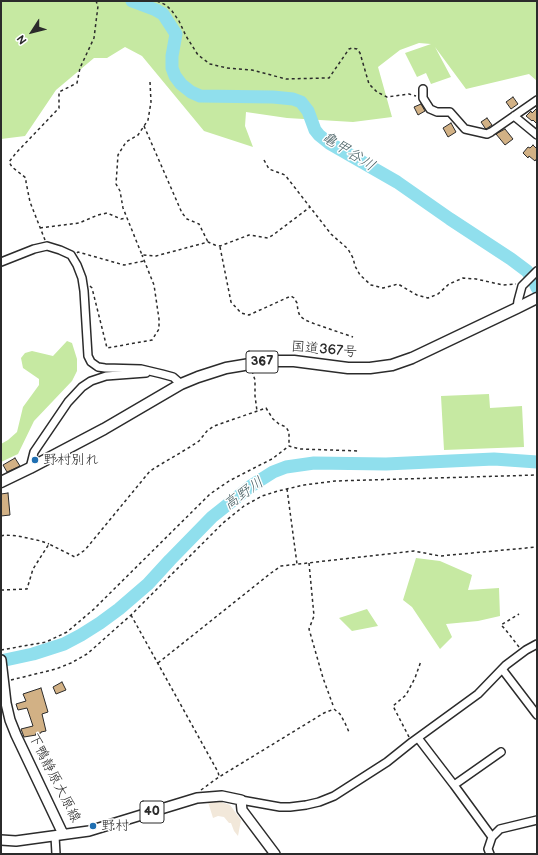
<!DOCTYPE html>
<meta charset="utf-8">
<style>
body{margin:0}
#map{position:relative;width:538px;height:855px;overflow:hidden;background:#fff;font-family:"Balsamiq Sans",sans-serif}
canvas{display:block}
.frame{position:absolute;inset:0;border:2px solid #2b2b2b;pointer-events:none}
.north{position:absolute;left:12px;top:12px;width:40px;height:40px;-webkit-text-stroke:3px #fff;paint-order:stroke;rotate:234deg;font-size:11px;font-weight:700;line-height:16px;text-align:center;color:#2b2b2b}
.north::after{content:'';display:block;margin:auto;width:14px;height:18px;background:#2b2b2b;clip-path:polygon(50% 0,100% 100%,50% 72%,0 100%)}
</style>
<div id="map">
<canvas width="538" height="855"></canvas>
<div class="frame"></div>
<div class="north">N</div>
</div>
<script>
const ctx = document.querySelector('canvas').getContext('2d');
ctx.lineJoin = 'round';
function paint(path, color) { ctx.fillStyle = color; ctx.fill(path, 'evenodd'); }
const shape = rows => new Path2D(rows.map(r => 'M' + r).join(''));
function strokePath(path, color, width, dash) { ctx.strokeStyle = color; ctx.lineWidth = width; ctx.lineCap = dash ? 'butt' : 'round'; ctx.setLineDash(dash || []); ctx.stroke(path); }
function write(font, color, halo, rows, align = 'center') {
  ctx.font = font + ' "Balsamiq Sans","Klee One",sans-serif'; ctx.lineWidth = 3; ctx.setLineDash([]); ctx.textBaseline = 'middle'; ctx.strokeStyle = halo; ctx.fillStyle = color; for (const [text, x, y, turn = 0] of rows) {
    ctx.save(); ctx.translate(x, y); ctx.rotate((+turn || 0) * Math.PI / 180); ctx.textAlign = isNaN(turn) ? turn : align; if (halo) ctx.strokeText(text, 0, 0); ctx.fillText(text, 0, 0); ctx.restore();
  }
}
paint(shape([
 [218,801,230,805,241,820,238,836,234,831,231,823,229,823,224,817,218,816,213,818,208,802]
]), '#f2e8da');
paint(shape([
 [1,1,537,1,537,81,529,74,466,89,435,47,451,77,431,84,426,73,417,77,405,53,431,44,419,43,400,50,378,67,392,117,353,122,287,118,246,112,245,126,253,147,204,131,142,56,125,47,107,58,94,58,56,90,25,136,1,139],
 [67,341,72,343,77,359,77,371,72,381,34,421,18,454,1,462,1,444,8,440,17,432,23,407,39,385,39,379,23,368,21,358,25,353,32,351,53,356],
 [489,394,490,408,522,406,524,447,444,450,441,396],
 [416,558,440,561,472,575,468,590,499,588,500,616,478,621,446,624,452,637,440,649,412,607,403,600],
 [367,609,378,626,352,631,339,618]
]), '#c6e9a2');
strokePath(shape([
 [132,1,156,10,163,14,176,34,172,56,172,68,175,76,181,84,191,92,200,96,273,97,293,99,301,102,308,111,315,130,319,135,329,143,397,182,450,219,511,259,527,271,534,281,537,288],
 [1,661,33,654,64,644,81,635,100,623,119,609,148,584,170,560,212,517,251,486,273,472,286,467,314,463,386,464,494,459,537,462]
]), '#90dfed', 13);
const building = shape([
 [513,97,518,104,511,109,506,102,513,97],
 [421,104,425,111,418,115,414,107,421,104],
 [537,108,537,124,533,120,532,121,526,116,531,111,532,113,537,108],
 [487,118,492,125,486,129,485,128,481,122,487,118],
 [451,123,456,132,448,137,443,128,451,123],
 [505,129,513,139,505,145,496,134,505,129],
 [533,145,537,149,537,158,535,161,529,156,528,158,523,153,528,147,530,148,533,145],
 [15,458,20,466,7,472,3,465,15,458],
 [8,493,10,515,1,516,1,494,8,493],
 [62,682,66,690,56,694,53,687,62,682],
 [41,688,48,712,42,714,46,731,41,732,41,733,35,734,36,735,24,737,21,729,33,726,27,708,18,710,16,704,26,701,23,694,41,688]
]);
paint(building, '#d2b185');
strokePath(building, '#2b2b2b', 1);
const minor = shape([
 [423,89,423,98,430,109,437,112,450,112,465,129,487,134,491,132,537,100],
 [514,116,537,135],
 [1,262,34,249,47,246,60,250,71,255,77,265,82,278,84,291,88,356,91,362,98,367,105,368,141,369,162,374,173,377,181,384],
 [517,308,518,301,522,286,537,271],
 [30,468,34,452,68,402,82,387,91,381,106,376,146,373],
 [502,669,537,715],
 [418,738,454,785,492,837,488,849,490,854],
 [454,785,501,752],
 [241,800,280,807,290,807,306,805,319,802,334,796,387,762,412,742,478,694,506,665,526,650,537,644],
 [55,836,56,854],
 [492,837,500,829,537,820]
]);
const major = shape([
 [1,660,6,703,10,720,16,735,63,834],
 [1,840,16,841,89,831,197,798,222,796,241,800,242,810,275,854]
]);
const highway = shape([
 [1,482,30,468,104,429,181,384,198,377,226,368,268,361,294,361,348,368,370,368,392,365,412,358,517,308,537,298]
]);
strokePath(minor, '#2b2b2b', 10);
strokePath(major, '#2b2b2b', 12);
strokePath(highway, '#2b2b2b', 13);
strokePath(shape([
 [157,1,166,5,172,11,179,21,186,36,198,55,210,64,227,68,252,70,286,79,324,78,329,78,349,49,352,48,357,49,360,53,369,84,377,92,387,97,409,94,416,96],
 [150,82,151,102,148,120,138,135,126,142,118,155,116,184,120,191,123,208,142,255,156,256,208,242,215,245,220,246,249,235,268,238,273,235,310,207],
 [144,126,182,213,187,219,199,224,208,242],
 [264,160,269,169,285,175,331,234,348,249,353,258,355,266,360,275,371,285,383,288,398,284,417,295,428,298,438,294,449,284,463,278,476,279,503,285,516,284],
 [40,228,79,223,98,215,107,213,121,219,127,218],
 [45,240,30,202,26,182,26,178,12,167,9,162,16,153,59,108,59,92,77,83,80,68,94,38,98,6,96,1],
 [220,247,231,302,241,313,249,315,291,296,294,298,297,303,298,311,300,316,305,320,315,324,353,337],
 [77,253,78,252,124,265,144,261],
 [90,286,92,288,107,348,152,340,159,329,159,319,154,285,142,255],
 [252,371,255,380,255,396,257,411],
 [287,489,297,564],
 [1,536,5,535,18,536,41,541,49,544],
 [309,563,314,616,309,629,323,678,334,708],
 [1,590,27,589,33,569,49,544,75,557,85,550,150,471,158,466,190,447,199,441,207,431,214,426,266,408,273,419,279,424,286,427,289,432,289,446],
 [131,615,218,772,219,776],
 [519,647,505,629,501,625,519,614],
 [1,650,46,642,67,632,94,609,210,494,229,481,256,467,272,459,289,446,300,449,360,451],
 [158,663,271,573,281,566,414,551,440,556,537,547],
 [11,680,56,669,71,663,87,654,95,647,131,615,223,523,244,506,262,496,278,491,304,485,335,481,537,475],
 [409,737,393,706,406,695,415,678,421,661],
 [201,790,219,777,324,713,334,709,340,714,345,723,349,732]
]), '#2b2b2b', 1.5, [3, 3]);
strokePath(minor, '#fff', 7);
strokePath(major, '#fff', 9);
strokePath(highway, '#fff', 10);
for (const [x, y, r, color] of [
 [35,460,4,"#1f6fb2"],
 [93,826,4,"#1f6fb2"]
]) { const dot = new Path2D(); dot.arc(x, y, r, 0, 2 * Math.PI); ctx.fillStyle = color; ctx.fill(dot); strokePath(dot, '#fff', 1.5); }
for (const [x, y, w] of [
 [262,362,32],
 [152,812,24]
]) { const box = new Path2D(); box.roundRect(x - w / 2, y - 11, w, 22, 3); ctx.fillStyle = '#fff'; ctx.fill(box); strokePath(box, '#2b2b2b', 1); }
write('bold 13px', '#2b2b2b', null, [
 ["367",262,362],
 ["40",152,812]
]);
write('14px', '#2b2b2b', '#fff', [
 ["国道367号",324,350,5],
 ["下鴨静原大原線",54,778,63]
]);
write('14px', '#2b2b2b', '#fff', [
 ["野村別れ",43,460],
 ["野村",101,826]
], 'left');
write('italic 15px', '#496165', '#fff', [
 ["亀甲谷川",348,152,32],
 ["高野川",244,494,-35]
]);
</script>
